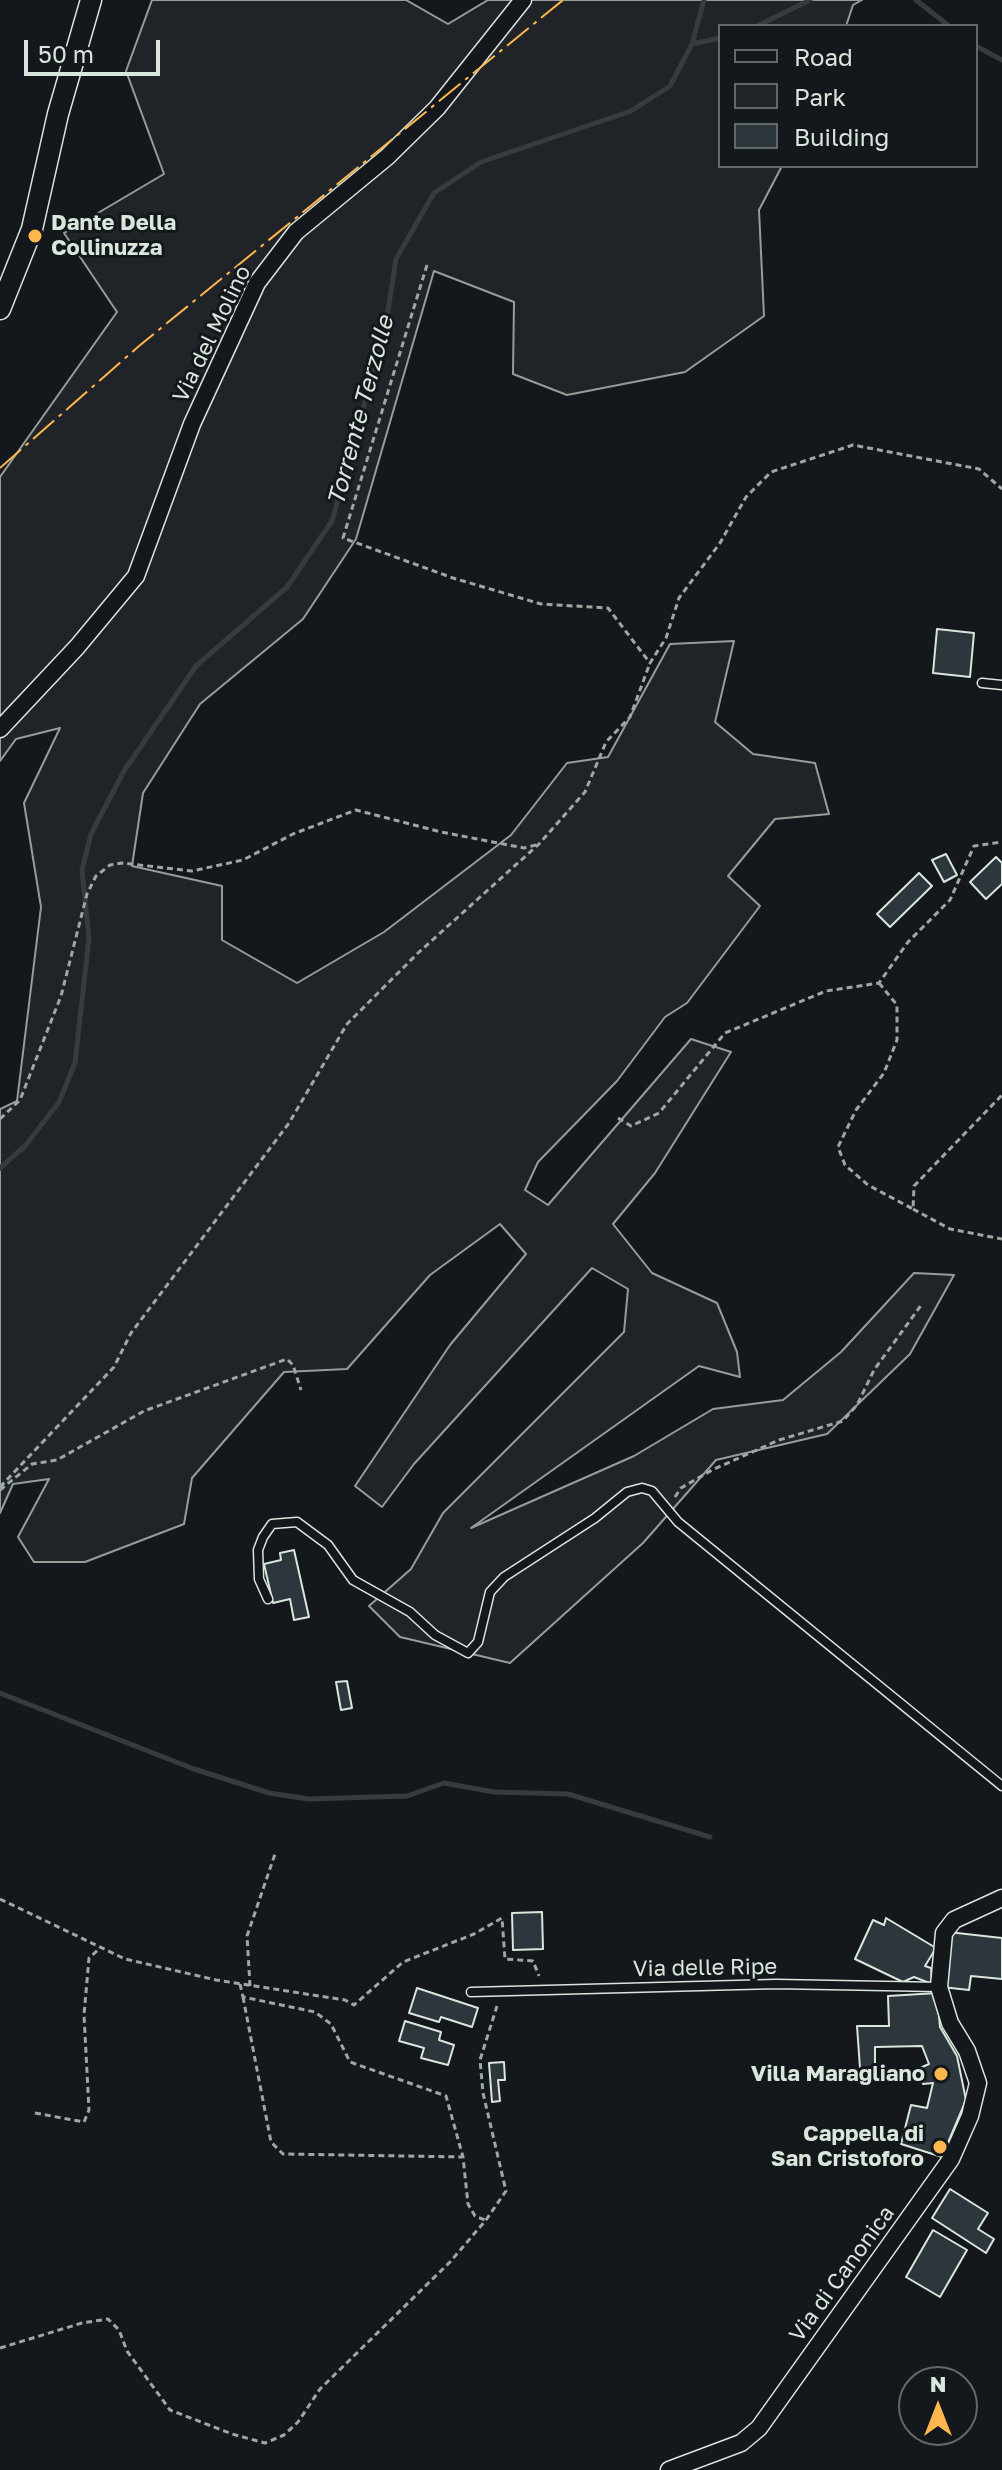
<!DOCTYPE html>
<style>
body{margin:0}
#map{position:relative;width:1002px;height:2470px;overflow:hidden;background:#14181c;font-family:"Golos Text",sans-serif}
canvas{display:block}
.legend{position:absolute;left:718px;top:24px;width:260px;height:144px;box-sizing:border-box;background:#14181c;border:2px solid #626a69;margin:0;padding:10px 14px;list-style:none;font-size:24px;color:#d8e6dc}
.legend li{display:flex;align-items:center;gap:16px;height:40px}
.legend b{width:40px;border:2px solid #626a69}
.north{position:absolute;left:898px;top:2366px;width:80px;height:80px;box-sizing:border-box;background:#14181c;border:2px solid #626a69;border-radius:50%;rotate:0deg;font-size:22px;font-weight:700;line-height:32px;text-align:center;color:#d8e6dc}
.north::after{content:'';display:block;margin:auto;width:28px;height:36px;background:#ffb74d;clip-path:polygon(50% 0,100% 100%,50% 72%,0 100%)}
.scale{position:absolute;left:24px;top:40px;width:136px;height:36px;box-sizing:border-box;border:4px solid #d8e6dc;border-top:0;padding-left:10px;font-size:24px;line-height:28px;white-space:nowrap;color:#d8e6dc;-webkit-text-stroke:6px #14181c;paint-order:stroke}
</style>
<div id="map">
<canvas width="1002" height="2470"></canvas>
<ul class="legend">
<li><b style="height:10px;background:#14181c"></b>Road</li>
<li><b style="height:22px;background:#202428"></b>Park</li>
<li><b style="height:22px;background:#2c363c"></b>Building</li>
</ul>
<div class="north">N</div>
<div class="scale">50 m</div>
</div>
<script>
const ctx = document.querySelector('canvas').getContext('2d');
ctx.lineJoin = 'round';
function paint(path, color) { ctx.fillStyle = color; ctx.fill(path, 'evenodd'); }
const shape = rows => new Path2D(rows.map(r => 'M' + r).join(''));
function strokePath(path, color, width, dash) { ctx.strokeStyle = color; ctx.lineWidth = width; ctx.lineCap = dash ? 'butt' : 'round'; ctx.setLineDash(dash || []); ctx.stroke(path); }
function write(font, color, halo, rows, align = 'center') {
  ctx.font = font + ' "Golos Text",sans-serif'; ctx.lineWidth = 6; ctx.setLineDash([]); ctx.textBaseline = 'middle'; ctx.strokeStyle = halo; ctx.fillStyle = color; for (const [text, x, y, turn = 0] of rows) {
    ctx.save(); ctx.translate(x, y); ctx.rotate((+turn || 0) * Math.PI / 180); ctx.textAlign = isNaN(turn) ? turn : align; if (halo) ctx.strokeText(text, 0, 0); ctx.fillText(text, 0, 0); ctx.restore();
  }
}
const green = shape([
 [152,0,406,0,448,24,488,0,862,0,853,5,846,26,720,26,720,166,782,166,759,210,764,316,685,372,567,395,513,374,514,302,434,271,356,539,303,619,200,704,143,793,132,866,222,886,222,940,297,983,384,932,511,835,567,763,608,757,670,644,734,641,715,722,753,754,815,763,829,814,775,819,728,876,760,906,687,1003,665,1017,617,1081,538,1162,525,1190,548,1205,691,1039,731,1052,655,1173,613,1224,652,1273,717,1303,737,1352,740,1377,699,1366,471,1528,634,1456,713,1409,783,1400,841,1352,914,1273,954,1275,910,1354,827,1434,716,1460,643,1543,510,1663,400,1637,369,1606,411,1569,443,1513,624,1332,628,1289,592,1268,414,1464,382,1507,355,1486,450,1345,526,1254,500,1224,430,1275,347,1369,284,1372,192,1478,184,1524,85,1562,34,1562,18,1537,49,1479,13,1484,0,1513,0,1109,17,1101,41,907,24,803,60,728,16,739,0,761,0,477,117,312,64,233,164,174,126,71,152,0]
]);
paint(green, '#202428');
strokePath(green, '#939e99', 2);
strokePath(shape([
 [916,0,949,26],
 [757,26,810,0],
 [692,44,720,38],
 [976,46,1002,60],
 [0,1168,25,1146,59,1102,75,1063,89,938,82,870,91,834,124,771,196,666,287,587,332,521,385,330,396,259,434,193,481,162,631,111,670,86,692,44,704,0],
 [0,1693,194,1769,269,1793,309,1799,407,1796,444,1783,494,1792,568,1794,710,1837]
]), '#363b3e', 5);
const building = shape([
 [937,629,974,633,970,677,933,673,937,629],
 [946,854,957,875,944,882,932,860,946,854],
 [996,857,1002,863,1002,884,986,899,970,882,996,857],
 [919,873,932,886,890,927,877,914,919,873],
 [294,1550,309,1617,294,1620,290,1599,273,1603,264,1564,281,1560,280,1553,294,1550],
 [347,1681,352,1708,341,1710,336,1682,347,1681],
 [542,1912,543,1949,513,1950,512,1913,542,1912],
 [886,1918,936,1948,925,1966,931,1968,932,1984,914,1977,903,1982,855,1959,873,1920,884,1925,886,1918],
 [948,1932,1002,1938,1002,1979,971,1976,969,1990,942,1987,948,1932],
 [417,1988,478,2008,472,2027,441,2017,439,2022,409,2013,417,1988],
 [937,1993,940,2027,957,2056,966,2100,942,2157,901,2144,911,2105,927,2108,933,2083,923,2084,920,2068,929,2064,922,2046,875,2047,875,2081,861,2082,857,2026,889,2026,888,1996,937,1993],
 [405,2021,441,2032,439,2040,454,2045,448,2065,421,2058,424,2048,399,2041,405,2021],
 [504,2062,505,2080,498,2080,500,2101,492,2102,489,2063,504,2062],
 [950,2189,988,2213,978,2229,994,2239,986,2253,932,2218,950,2189],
 [933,2230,967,2250,940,2297,906,2277,933,2230]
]);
paint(building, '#2c363c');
strokePath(building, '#d8e6dc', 2);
const service = shape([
 [982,683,1002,685],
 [268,1599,259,1579,258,1550,263,1537,272,1524,297,1522,328,1545,353,1580,410,1612,435,1635,468,1653,478,1642,490,1592,504,1577,595,1518,627,1492,642,1488,652,1491,678,1522,1002,1786],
 [471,1992,776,1984,939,1987]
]);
const minor = shape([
 [0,729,77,647,136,576,192,424,257,283,296,232,387,157,437,108,523,0],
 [669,2470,741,2443,759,2428,951,2159,970,2116,978,2083,967,2051,950,2023,939,1987,944,1933,954,1920,1002,1898]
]);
const tertiary = shape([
 [0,309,32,229,58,114,91,0]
]);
strokePath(service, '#d8e6dc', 11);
strokePath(minor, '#d8e6dc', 19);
strokePath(tertiary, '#d8e6dc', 23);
strokePath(shape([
 [427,265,343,538,453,578,541,604,608,608,650,663,666,638,679,598,720,543,746,497,771,472,853,445,979,469,1002,489],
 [879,983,897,1005,897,1040,884,1073,856,1110,838,1147,845,1165,868,1185,913,1209,914,1186,1002,1095],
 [618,1118,631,1126,659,1113,725,1033,826,991,879,983,908,942,950,900,974,846,1002,842],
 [0,1119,20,1100,61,996,87,894,96,876,110,865,122,863,192,871,243,860,293,834,356,810,441,832,524,848,536,845],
 [913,1209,950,1229,1002,1239],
 [0,1487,114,1367,131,1333,289,1123,347,1024,418,953,539,844,585,792,606,742,630,717,650,663],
 [0,1490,32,1464,57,1460,144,1411,287,1359,293,1365,301,1390],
 [675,1497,681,1488,712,1470,779,1440,843,1421,857,1405,874,1370,922,1304],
 [0,1899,125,1959,216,1980,345,2000,354,2005,403,1962,474,1934,502,1918,505,1959,533,1961,539,1976],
 [240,1984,243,1997,315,2012,331,2024,350,2062,446,2096,463,2157,468,2204,475,2216,485,2220],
 [250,1986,247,1936,275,1854],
 [243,1997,271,2142,283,2154,463,2157],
 [35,2113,84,2122,89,2110,84,2015,89,1958,99,1949],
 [0,2348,82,2323,108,2319,119,2330,127,2351,170,2410,232,2434,265,2443,284,2435,298,2422,320,2389,450,2262,486,2220,506,2191,483,2093,480,2060,497,2006]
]), '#9da8a2', 3, [6, 4]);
strokePath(service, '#14181c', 8);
strokePath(minor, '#14181c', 16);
strokePath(tertiary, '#14181c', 20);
strokePath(shape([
 [0,468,139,346,563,0]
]), '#ffb74d', 2, [28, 6, 4, 6]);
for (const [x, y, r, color] of [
 [35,236,8,"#ffb74d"],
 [941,2074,8,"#ffb74d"],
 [940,2147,8,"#ffb74d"]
]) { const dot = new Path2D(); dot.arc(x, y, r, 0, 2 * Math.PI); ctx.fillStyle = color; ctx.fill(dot); strokePath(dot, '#14181c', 3); }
write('bold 22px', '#d8e6dc', '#14181c', [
 ["Dante Della",51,223,"left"],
 ["Collinuzza",51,248,"left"],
 ["Villa Maragliano",925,2074],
 ["Cappella di",924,2134],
 ["San Cristoforo",924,2159]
], 'right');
write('22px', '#d8e6dc', '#14181c', [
 ["Via del Molino",212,334,-64],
 ["Via delle Ripe",705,1968,-1],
 ["Via di Canonica",842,2274,-54]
]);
write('italic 24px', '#d8e6dc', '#14181c', [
 ["Torrente Terzolle",361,411,-75]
]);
</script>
